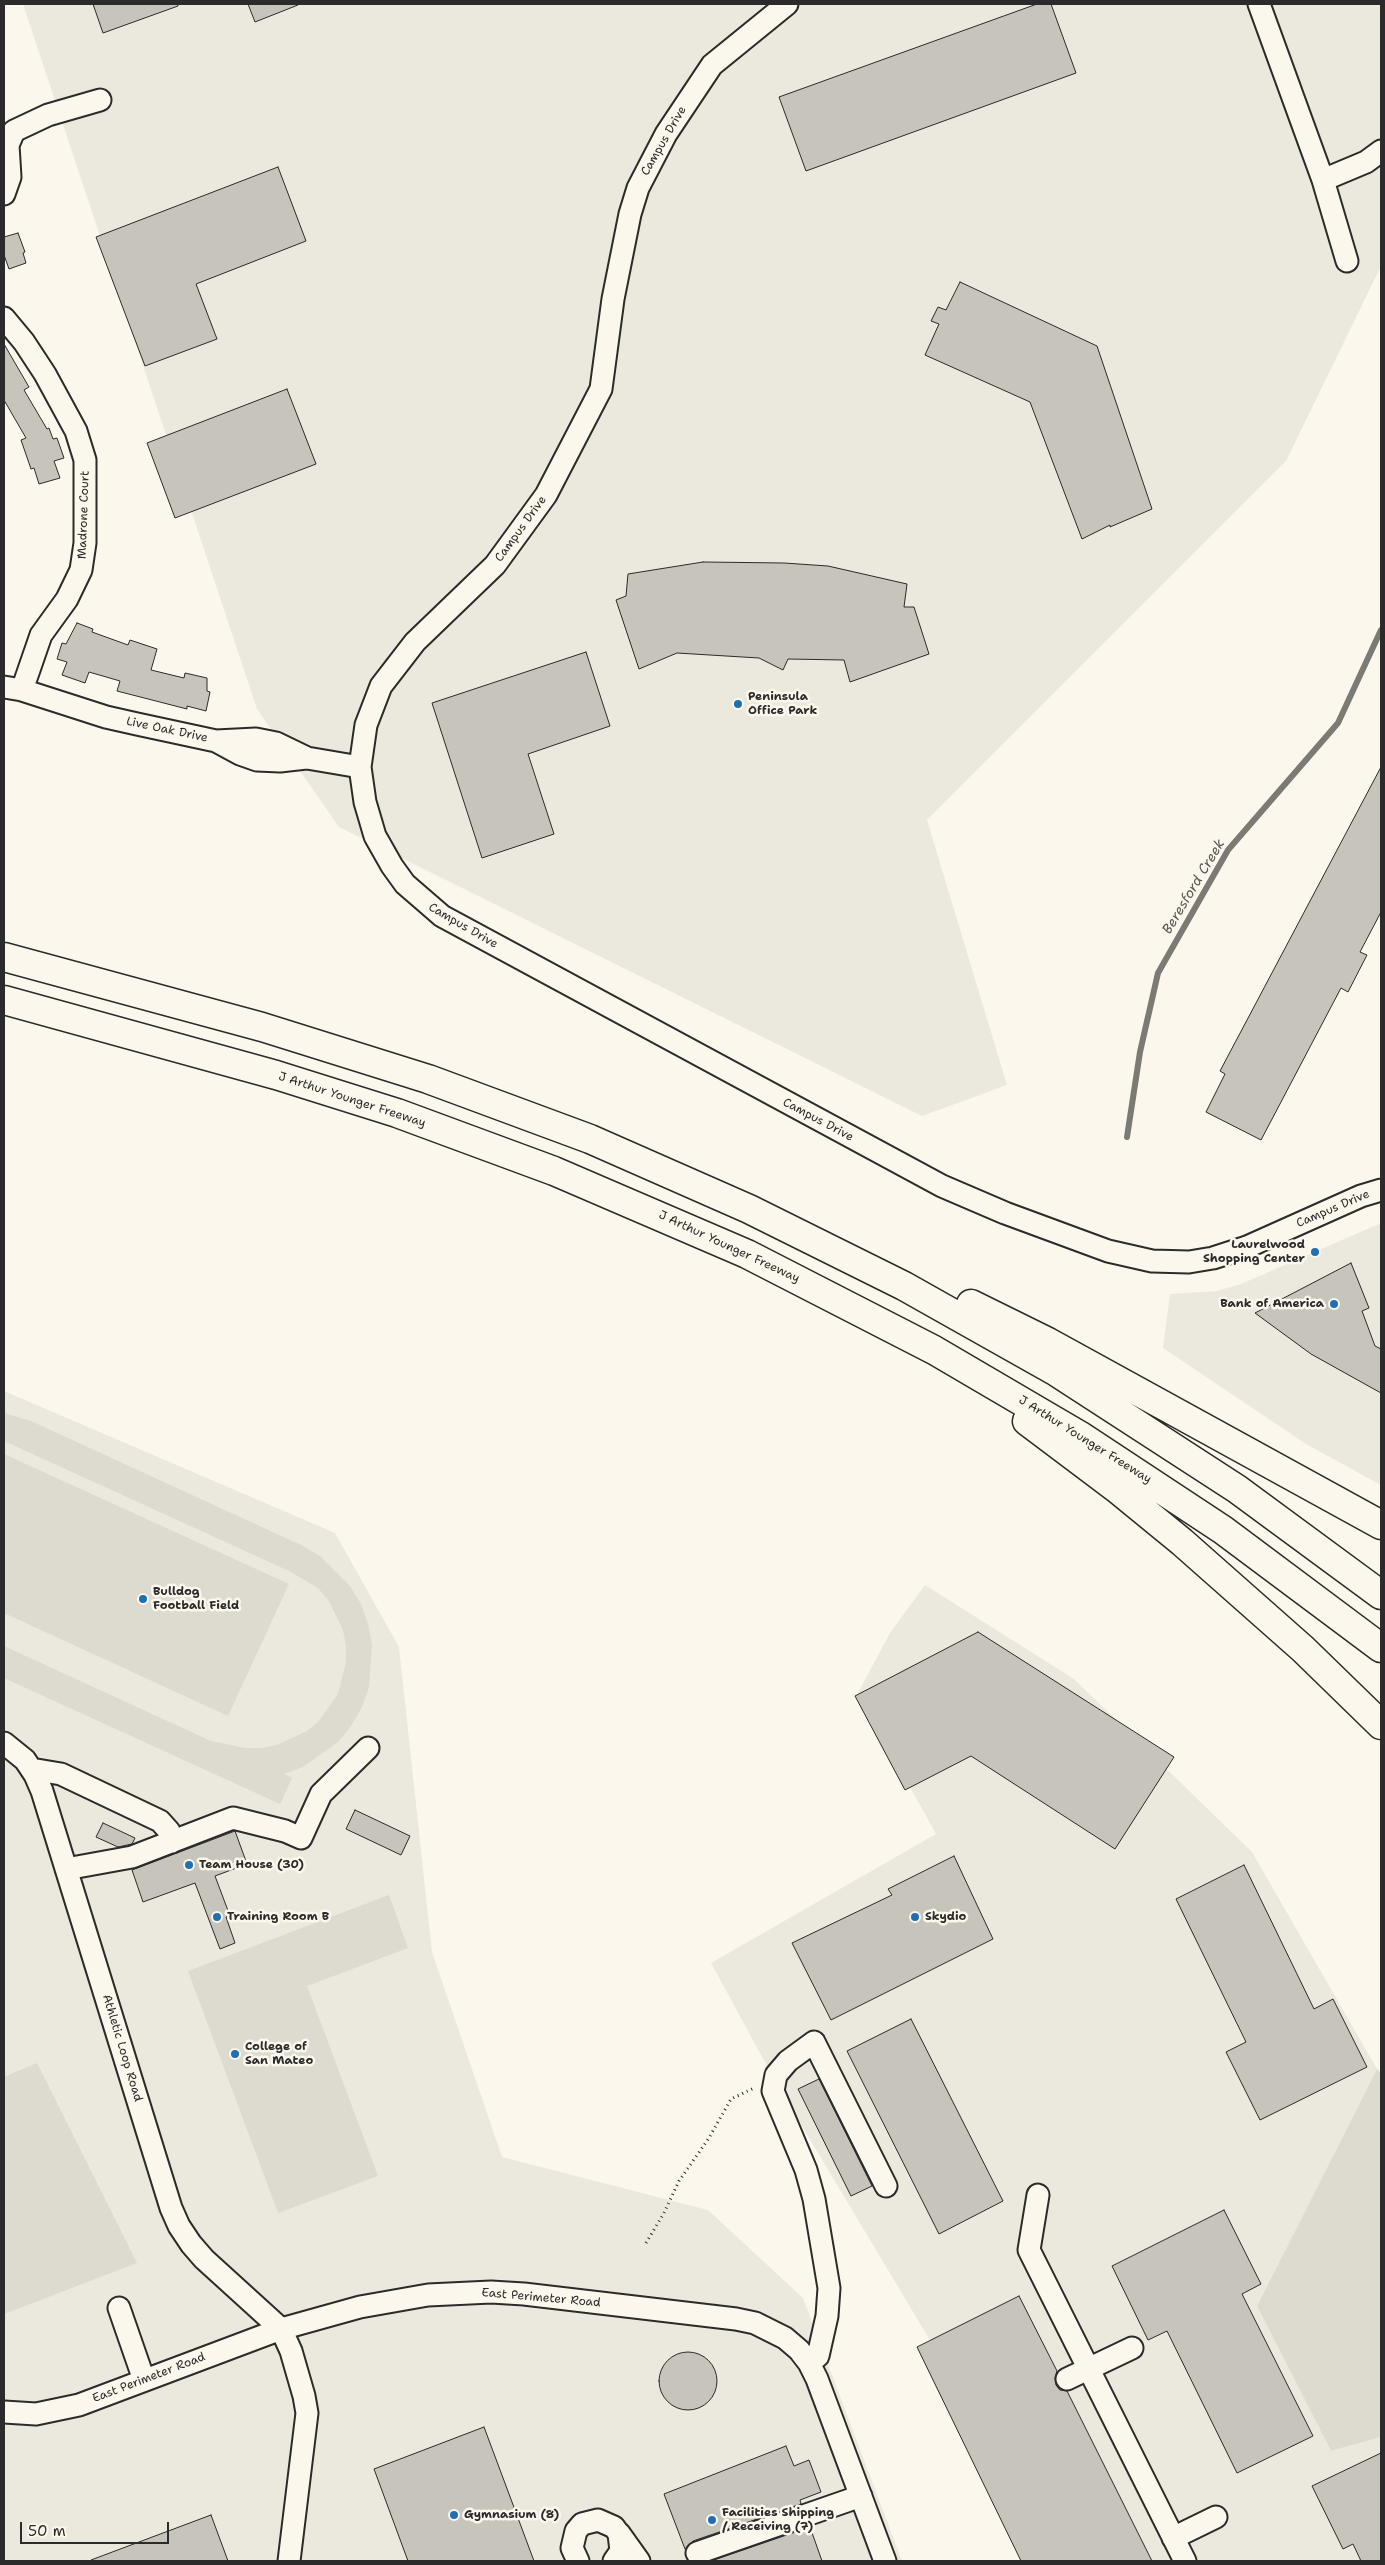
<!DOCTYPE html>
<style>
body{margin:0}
#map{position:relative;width:1385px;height:2565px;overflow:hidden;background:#fbf7ec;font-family:"Shantell Sans",sans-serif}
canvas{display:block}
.frame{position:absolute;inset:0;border:5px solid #2b2b2b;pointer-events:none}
.scale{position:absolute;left:20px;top:2522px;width:149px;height:22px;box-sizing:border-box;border:2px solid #2b2b2b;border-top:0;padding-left:6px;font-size:15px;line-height:18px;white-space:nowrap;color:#2b2b2b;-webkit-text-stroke:4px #fbf7ec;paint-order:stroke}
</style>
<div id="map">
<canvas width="1385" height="2565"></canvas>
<div class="frame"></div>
<div class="scale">50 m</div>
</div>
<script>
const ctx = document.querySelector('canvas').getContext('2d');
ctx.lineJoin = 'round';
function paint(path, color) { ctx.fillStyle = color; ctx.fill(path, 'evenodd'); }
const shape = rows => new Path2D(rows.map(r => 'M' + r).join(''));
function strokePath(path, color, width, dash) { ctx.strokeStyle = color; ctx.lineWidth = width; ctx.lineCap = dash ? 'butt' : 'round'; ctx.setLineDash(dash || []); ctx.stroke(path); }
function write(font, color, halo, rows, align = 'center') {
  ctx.font = font + ' "Shantell Sans",sans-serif'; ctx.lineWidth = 5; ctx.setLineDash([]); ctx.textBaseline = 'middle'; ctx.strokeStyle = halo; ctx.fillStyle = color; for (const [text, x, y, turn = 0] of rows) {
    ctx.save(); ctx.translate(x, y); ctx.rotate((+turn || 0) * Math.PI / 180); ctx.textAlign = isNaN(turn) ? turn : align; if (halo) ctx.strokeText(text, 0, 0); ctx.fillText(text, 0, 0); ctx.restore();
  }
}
paint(shape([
 [23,4,1381,4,1381,266,1286,461,927,820,1007,1085,922,1116,339,827,257,709],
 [1381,1223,1381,1485,1306,1444,1163,1348,1170,1294,1217,1291,1241,1284],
 [4,1391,335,1533,399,1647,432,1952,502,2157,708,2210,803,2298,902,2561,4,2561],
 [925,1585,1074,1679,1252,1852,1377,2069,1257,2306,1331,2451,1381,2437,1381,2561,1062,2561,778,2086,711,1963,936,1834,858,1693,890,1633]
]), '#ebe8de');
paint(shape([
 [4,1413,31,1421,301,1545,320,1556,350,1586,361,1604,368,1624,372,1645,369,1687,362,1707,351,1726,338,1742,303,1767,284,1774,292,1778,280,1804,4,1678,4,1646,211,1741,245,1748,261,1748,277,1745,307,1731,319,1721,338,1694,346,1662,346,1646,343,1630,329,1601,318,1588,289,1571,4,1441],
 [4,1454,289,1584,228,1716,4,1613],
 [389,1895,408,1948,307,1986,378,2176,278,2213,188,1971],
 [37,2063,137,2263,4,2314,4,2077],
 [1377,2069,1381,2073,1381,2437,1331,2451,1257,2306]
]), '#dddad0');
strokePath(shape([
 [1127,1137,1140,1052,1158,973,1228,850,1338,723,1381,630]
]), '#7b7a75', 6);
const building = shape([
 [93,4,178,4,178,6,103,33,93,4],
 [248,4,298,4,298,5,255,22,248,4],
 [1037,4,1051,4,1076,73,806,171,779,97,1037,4],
 [278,167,306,241,196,284,217,339,145,366,96,237,278,167],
 [18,233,25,252,23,253,26,263,9,269,4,255,4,237,18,233],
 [960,282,1097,346,1152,509,1110,527,1110,525,1082,539,1030,402,925,355,939,324,931,321,938,307,946,310,960,282],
 [4,344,29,387,24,390,47,429,49,428,53,439,57,438,64,458,54,461,60,478,39,484,34,468,31,469,21,440,26,438,4,400,4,344],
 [287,389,316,464,175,518,147,443,287,389],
 [703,562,784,563,828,566,907,584,904,607,914,607,929,654,850,682,844,660,788,659,783,670,759,658,677,653,639,669,616,600,626,596,628,574,703,562],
 [77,623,93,629,92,632,128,645,130,640,157,649,151,670,184,678,185,673,207,678,207,691,210,692,206,711,187,706,187,709,117,691,120,681,89,672,85,683,62,675,67,662,57,659,62,643,66,644,77,623],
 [586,652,610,726,528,754,554,834,482,858,432,703,586,652],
 [1381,767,1381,912,1360,952,1367,955,1348,992,1341,988,1261,1140,1206,1112,1225,1074,1220,1071,1381,767],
 [1351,1263,1369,1308,1362,1311,1375,1346,1381,1349,1381,1393,1311,1354,1255,1313,1351,1263],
 [978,1632,1174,1757,1115,1849,971,1756,905,1790,855,1696,978,1632],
 [355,1810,410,1836,401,1855,346,1829,355,1810],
 [103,1823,135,1838,132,1844,118,1847,96,1837,103,1823],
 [235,1831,247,1864,215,1876,230,1916,226,1917,235,1943,220,1949,195,1883,143,1902,132,1870,235,1831],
 [954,1856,993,1939,831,2020,792,1943,892,1895,888,1889,954,1856],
 [1244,1865,1314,2009,1333,1999,1367,2067,1260,2120,1226,2052,1246,2042,1176,1899,1244,1865],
 [911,2019,1003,2201,939,2234,847,2051,911,2019],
 [819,2079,872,2186,851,2196,798,2089,819,2079],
 [1224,2210,1261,2284,1242,2294,1313,2436,1237,2473,1167,2331,1148,2340,1112,2266,1224,2210],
 [1019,2296,1057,2371,1055,2378,1056,2385,1060,2390,1067,2391,1152,2561,1021,2561,917,2347,1019,2296],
 '659 2381a29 29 0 1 1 58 0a29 29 0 1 1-58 0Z',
 [484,2427,534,2561,408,2561,374,2469,484,2427],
 [786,2446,794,2466,809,2460,821,2492,800,2500,801,2504,693,2541,685,2549,664,2494,786,2446],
 [1381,2453,1381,2561,1361,2561,1353,2544,1343,2549,1312,2486,1381,2453],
 [211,2515,228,2561,91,2561,91,2560,211,2515],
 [810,2527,822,2561,711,2561,810,2527]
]);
paint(building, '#c7c4bc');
strokePath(building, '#2b2b2b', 1);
const minor = shape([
 [787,4,712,65,666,134,638,188,630,214,613,299,601,389,546,495,495,565,415,642,381,686,366,725,360,767,365,802,375,836,392,866,405,884,442,916,942,1186,1005,1213,1108,1251,1152,1261,1189,1262,1213,1258,1247,1247,1361,1196,1381,1190],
 [1259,4,1323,180,1347,261],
 [1323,180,1366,162,1381,151],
 [4,194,10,177,8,145,14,131,48,115,100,100],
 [4,318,24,342,45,374,76,431,85,460,85,543,81,570,67,599,41,635,22,690],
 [4,687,22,690,106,717,137,724,216,741,256,739,276,743,307,758,360,767],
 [216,741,240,754,257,760,280,761,306,758],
 [4,1743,25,1760,35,1775,42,1791,171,2208,179,2226,191,2244,204,2259,281,2329,291,2351,304,2396,307,2413,289,2561],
 [31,1769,61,1774,160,1821,169,1831,172,1842],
 [66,1869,132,1857,233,1818,285,1831,301,1838,321,1794,368,1748],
 [1038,2195,1029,2250,1185,2561],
 [119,2308,144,2380],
 [809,2363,818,2356,827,2316,829,2288,814,2199,806,2170,773,2091,776,2075,788,2061,814,2042,886,2186],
 [1067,2379,1132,2348],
 [4,2412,36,2414,79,2405,281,2329,360,2307,428,2295,491,2292,524,2294,736,2319,755,2323,785,2338,799,2350,809,2363,817,2379,885,2561],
 [619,2533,639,2561],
 [1173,2538,1216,2517],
 [697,2553,861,2496],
 [578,2561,572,2548,576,2531,582,2524,598,2520,614,2527,619,2534,621,2551,614,2561]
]);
const highway = shape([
 [4,957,262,1027,428,1079,590,1139,749,1209,904,1286,1055,1371,1237,1489,1381,1595],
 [4,1000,276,1075,397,1113,554,1171,747,1254,934,1350,1079,1435,1223,1530,1381,1648],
 [971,1304,1048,1342,1381,1525],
 [1027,1421,1116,1488,1182,1542,1303,1649,1381,1725]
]);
strokePath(minor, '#2b2b2b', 25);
strokePath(highway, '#2b2b2b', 31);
strokePath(shape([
 [646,2243,664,2213,679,2181,709,2138,731,2099,754,2088]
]), '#2b2b2b', 3, [1, 4]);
strokePath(minor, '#fbf7ec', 21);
strokePath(highway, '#fbf7ec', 28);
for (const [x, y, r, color] of [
 [738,704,5,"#1f6fb2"],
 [1315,1252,5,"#1f6fb2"],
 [1334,1304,5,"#1f6fb2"],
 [143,1599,5,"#1f6fb2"],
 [189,1865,5,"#1f6fb2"],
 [217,1917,5,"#1f6fb2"],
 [915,1917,5,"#1f6fb2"],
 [235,2054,5,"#1f6fb2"],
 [454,2515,5,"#1f6fb2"],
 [712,2520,5,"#1f6fb2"]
]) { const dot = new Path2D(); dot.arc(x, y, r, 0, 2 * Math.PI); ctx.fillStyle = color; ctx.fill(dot); strokePath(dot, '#fbf7ec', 2); }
write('12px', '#2b2b2b', '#fbf7ec', [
 ["Campus Drive",664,141,-60],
 ["Madrone Court",84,515,-88],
 ["Campus Drive",521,529,-54],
 ["Live Oak Drive",167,730,12],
 ["Campus Drive",463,926,30],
 ["J Arthur Younger Freeway",352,1100,18],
 ["Campus Drive",818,1120,28],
 ["Campus Drive",1333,1209,-23],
 ["J Arthur Younger Freeway",729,1247,25],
 ["J Arthur Younger Freeway",1085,1440,32],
 ["Athletic Loop Road",122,2048,73],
 ["East Perimeter Road",541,2298,5],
 ["East Perimeter Road",149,2378,-21]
]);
write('bold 12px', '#2b2b2b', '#fbf7ec', [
 ["Peninsula",748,697],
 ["Office Park",748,711],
 ["Laurelwood",1305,1245,"right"],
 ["Shopping Center",1305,1259,"right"],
 ["Bank of America",1324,1304,"right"],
 ["Bulldog",153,1592],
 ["Football Field",153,1606],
 ["Team House (30)",199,1865],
 ["Training Room B",227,1917],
 ["Skydio",925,1917],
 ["College of",245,2047],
 ["San Mateo",245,2061],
 ["Facilities Shipping",722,2513],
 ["/ Receiving (7)",722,2527],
 ["Gymnasium (8)",464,2515]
], 'left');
write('italic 14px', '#5a5956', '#fbf7ec', [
 ["Beresford Creek",1194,887,-59]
]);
</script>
